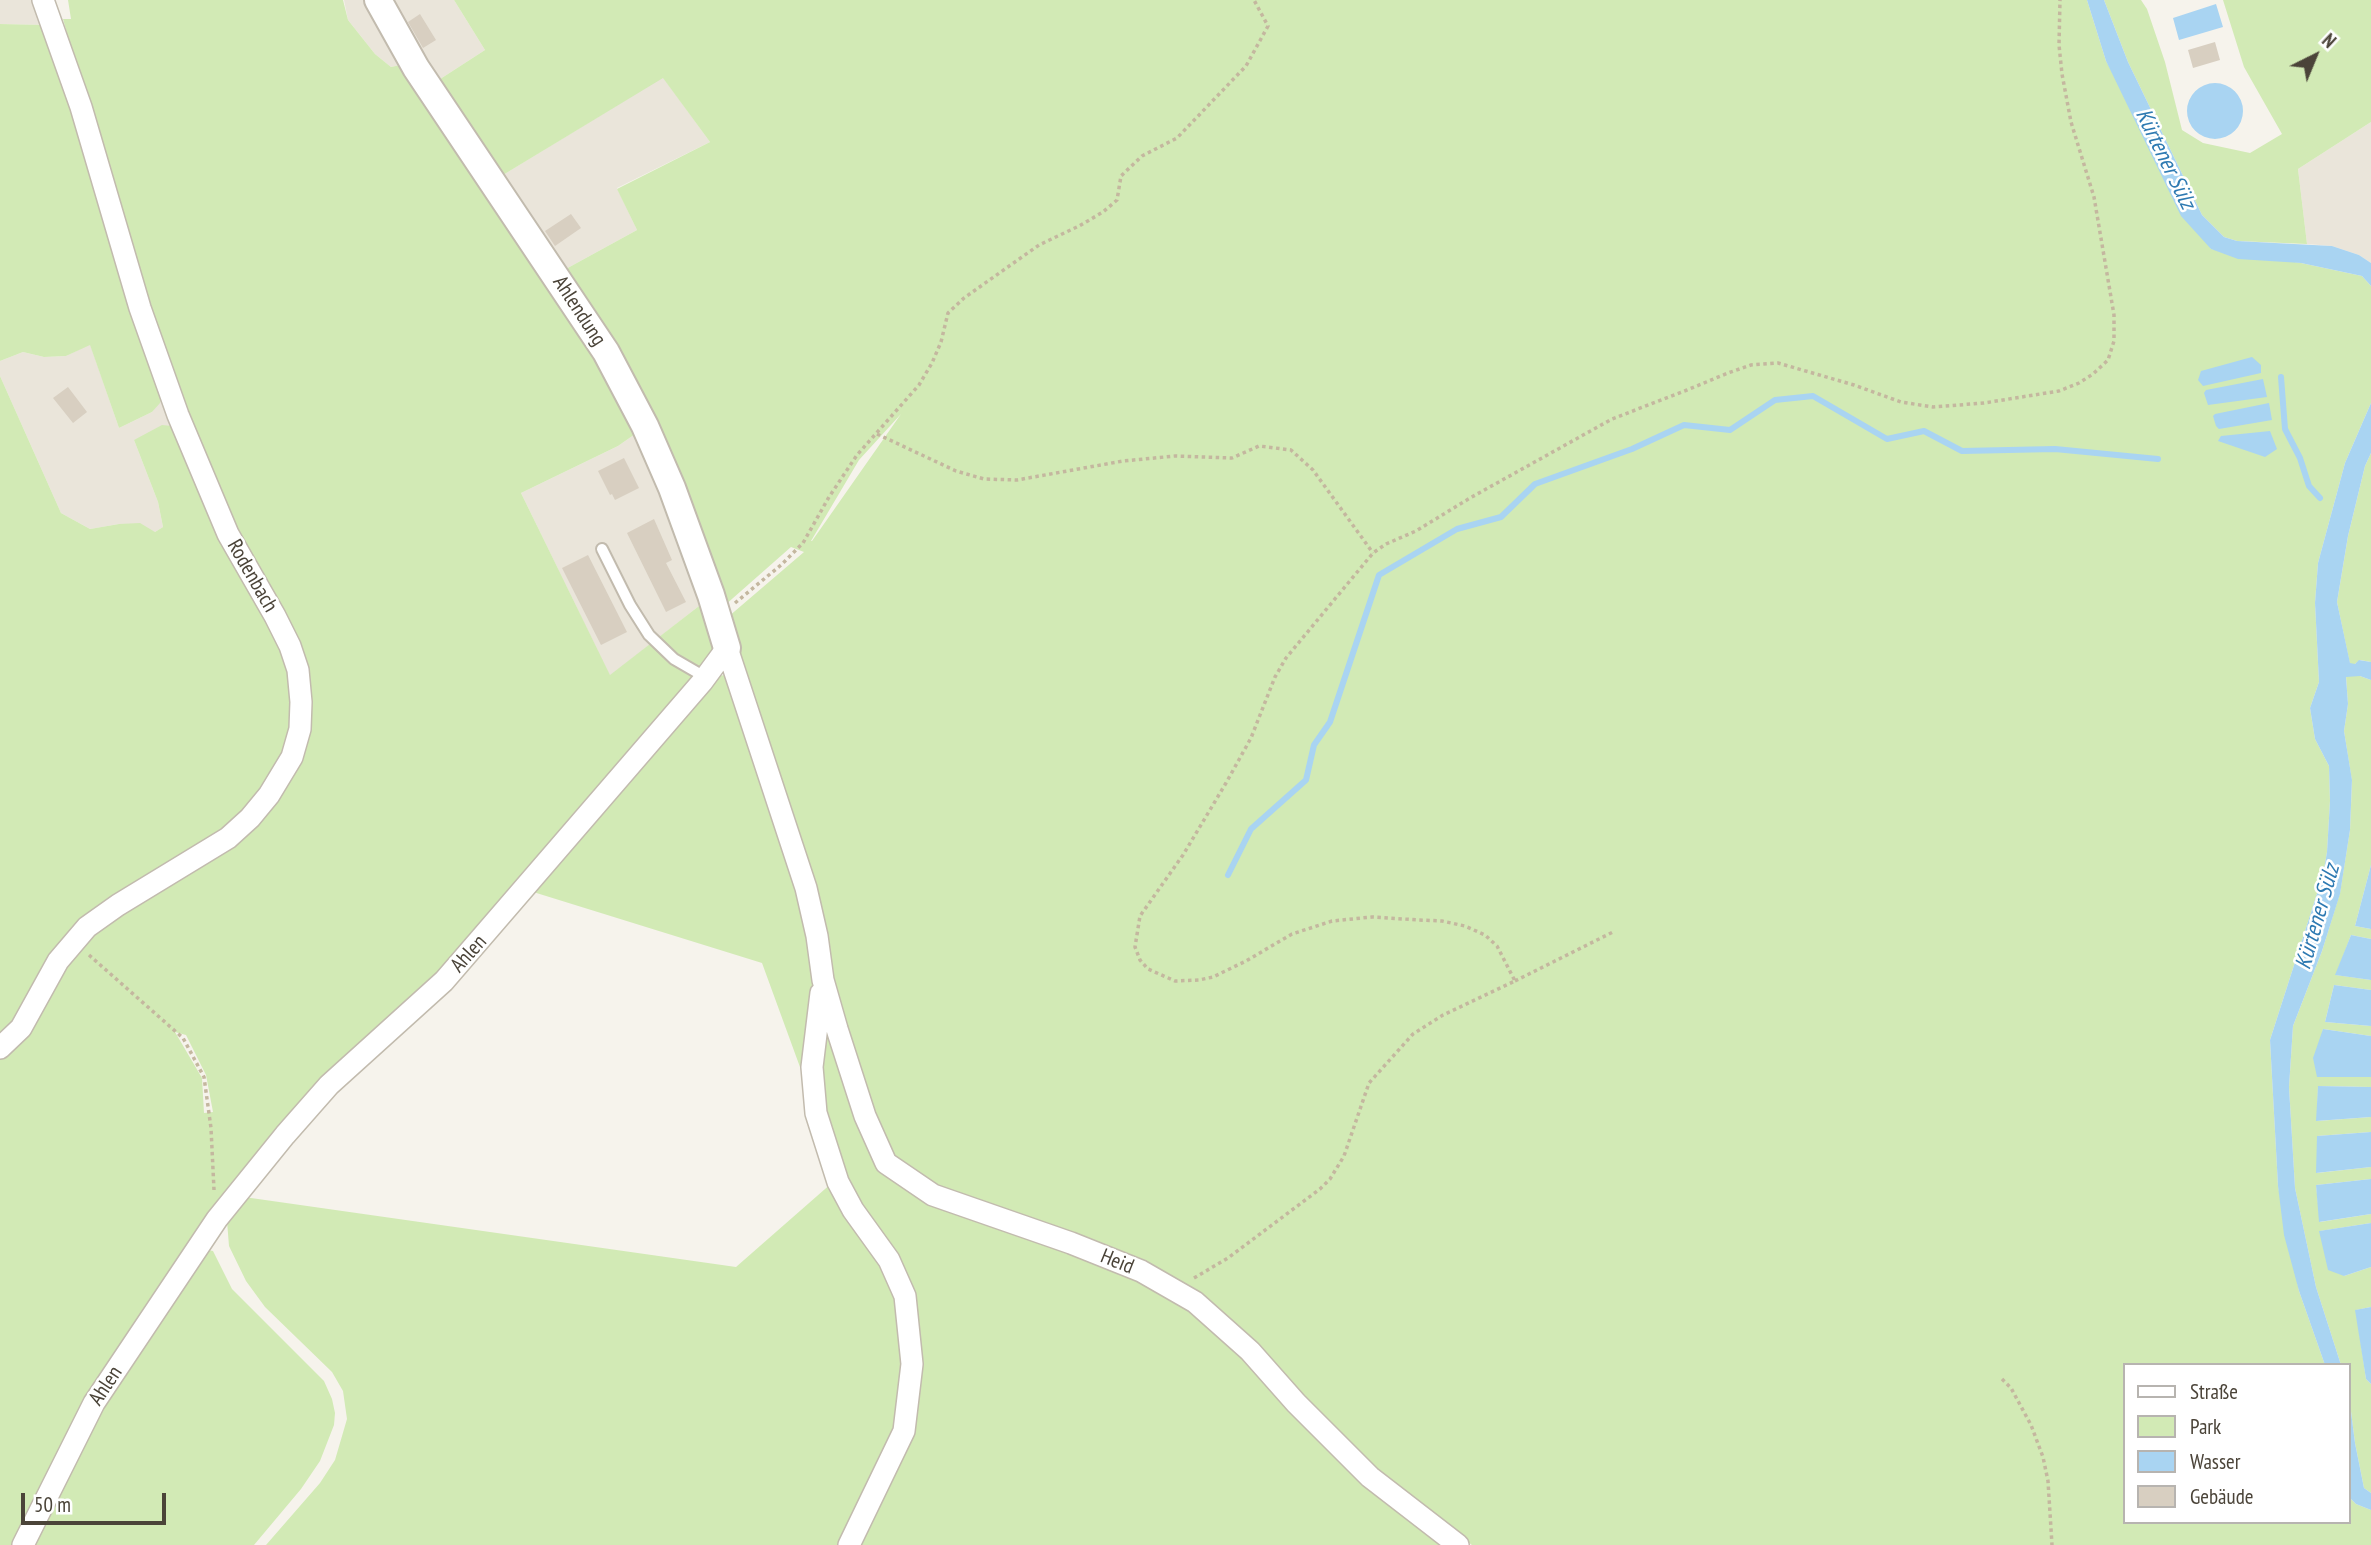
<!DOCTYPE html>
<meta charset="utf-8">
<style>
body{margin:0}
#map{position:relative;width:2371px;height:1545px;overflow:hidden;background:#f6f3ec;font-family:"PT Sans Narrow",sans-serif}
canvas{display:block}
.legend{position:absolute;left:2123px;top:1363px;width:228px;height:161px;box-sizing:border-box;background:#fff;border:2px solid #b7b4b0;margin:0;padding:9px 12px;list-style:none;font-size:21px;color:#4b4439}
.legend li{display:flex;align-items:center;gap:14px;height:35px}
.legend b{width:35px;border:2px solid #b7b4b0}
.north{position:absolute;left:2280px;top:21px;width:70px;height:70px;-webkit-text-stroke:5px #fff;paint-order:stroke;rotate:43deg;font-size:19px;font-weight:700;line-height:28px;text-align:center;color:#4b4439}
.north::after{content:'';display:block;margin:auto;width:24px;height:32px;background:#4b4439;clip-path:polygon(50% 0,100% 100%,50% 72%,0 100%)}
.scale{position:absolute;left:21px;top:1493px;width:145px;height:32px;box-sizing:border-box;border:4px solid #4b4439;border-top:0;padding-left:9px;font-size:21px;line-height:24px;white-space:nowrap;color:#4b4439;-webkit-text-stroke:5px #fff;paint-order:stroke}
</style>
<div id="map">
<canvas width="2371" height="1545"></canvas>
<ul class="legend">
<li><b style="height:9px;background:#fff"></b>Straße</li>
<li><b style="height:19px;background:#d2eab5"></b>Park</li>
<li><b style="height:19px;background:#a9d4f2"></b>Wasser</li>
<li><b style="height:19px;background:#d8cfc1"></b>Gebäude</li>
</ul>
<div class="north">N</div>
<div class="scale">50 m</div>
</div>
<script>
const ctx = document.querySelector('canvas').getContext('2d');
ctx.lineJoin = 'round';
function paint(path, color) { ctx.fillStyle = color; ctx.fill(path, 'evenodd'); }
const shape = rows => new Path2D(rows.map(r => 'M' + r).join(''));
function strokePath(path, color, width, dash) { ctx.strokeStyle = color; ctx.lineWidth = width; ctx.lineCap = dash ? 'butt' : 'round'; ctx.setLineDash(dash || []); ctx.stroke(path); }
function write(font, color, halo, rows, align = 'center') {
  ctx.font = font + ' "PT Sans Narrow",sans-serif'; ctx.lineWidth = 5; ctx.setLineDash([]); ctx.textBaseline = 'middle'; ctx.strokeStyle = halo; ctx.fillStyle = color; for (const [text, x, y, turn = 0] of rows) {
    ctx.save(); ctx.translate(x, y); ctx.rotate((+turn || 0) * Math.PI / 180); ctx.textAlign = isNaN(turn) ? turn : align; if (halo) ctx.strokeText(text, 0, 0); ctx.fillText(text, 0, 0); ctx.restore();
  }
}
paint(shape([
 [0,0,39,0,46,25,0,24],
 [344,0,370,0,405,64,391,67,375,54,348,20],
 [386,0,454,0,485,50,434,83],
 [663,77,710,142,617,188,637,230,564,270,498,178],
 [2371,122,2371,263,2359,255,2332,246,2307,244,2298,169],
 [90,344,119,428,152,412,162,396,178,431,134,440,158,502,163,527,155,532,119,524,90,529,61,513,0,376,0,361,23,352,44,357,66,356],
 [638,432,708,606,699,606,610,676,521,493,618,446]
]), '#eae5da');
paint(shape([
 [68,0,343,0,348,20,375,54,391,67,405,64,549,280,638,432,618,446,521,493,610,675,699,606,708,606,715,648,698,677,442,976,281,1129,14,1545,0,1545,0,1054,68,959,93,932,230,844,307,712,190,428,113,198,63,19,71,19],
 [175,1032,186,1035,206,1075,213,1112,204,1113,202,1078],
 [454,0,2087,0,2106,61,2211,249,2301,263,2362,276,2371,286,2371,403,2345,463,2318,563,2315,603,2319,682,2310,708,2315,739,2329,766,2330,801,2327,852,2323,875,2270,1040,2278,1186,2299,1291,2325,1365,2124,1365,2124,1522,2348,1522,2348,1496,2356,1504,2371,1510,2371,1545,1472,1545,1389,1483,1199,1299,935,1192,890,1159,870,1114,728,617,804,552,791,547,724,606,564,270,637,230,617,189,710,142,663,78,498,178,434,83,485,50],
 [901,414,812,541,811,541,859,460],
 [2104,0,2141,0,2147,9,2165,62,2182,130,2203,143,2250,153,2282,134,2244,67,2223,0,2371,0,2371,122,2298,169,2307,244,2237,241,2224,237,2202,215,2128,62],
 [0,24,46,25,162,396,160,403,152,412,119,428,90,345,66,356,44,357,23,352,0,361],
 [0,376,61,513,90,529,119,524,140,523,155,532,163,527,158,502,134,440,162,425,172,426,283,644,296,718,277,771,231,827,114,900,0,1039],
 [2371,453,2371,662,2360,660,2355,664,2350,664,2337,602,2348,536,2365,466],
 [725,675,797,889,814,970,808,1089,762,963,530,891,718,676],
 [2346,676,2360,676,2371,680,2371,865,2355,926,2371,929,2371,939,2351,935,2336,975,2371,980,2371,990,2334,985,2325,1022,2371,1026,2371,1036,2323,1029,2317,1077,2371,1077,2371,1087,2318,1086,2317,1121,2371,1117,2371,1132,2317,1136,2317,1173,2371,1167,2371,1179,2316,1185,2320,1222,2371,1214,2371,1223,2320,1231,2344,1276,2371,1267,2371,1307,2356,1310,2366,1379,2371,1384,2371,1493,2364,1488,2355,1443,2348,1388,2348,1365,2341,1365,2316,1287,2295,1188,2289,1087,2293,1026,2322,951,2340,893,2350,830,2352,781,2344,731,2348,704],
 [824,1034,832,1035,883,1167,1167,1290,1190,1307,1446,1545,859,1545,910,1441,911,1294,845,1183,818,1089],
 [833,1182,901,1296,909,1363,901,1433,846,1545,266,1545,320,1483,335,1460,347,1419,343,1391,332,1372,265,1307,246,1281,229,1246,227,1221,244,1197,736,1267],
 [208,1250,213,1251,232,1289,324,1381,332,1399,335,1413,334,1425,320,1461,301,1489,254,1545,28,1545,101,1406]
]), '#d2eab5');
paint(shape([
 [2087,0,2104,0,2128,62,2202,215,2224,237,2237,241,2332,246,2359,255,2371,263,2371,286,2362,276,2301,263,2238,259,2211,249,2181,216,2106,61],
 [2216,4,2223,27,2179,40,2173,18],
 '2187 111a28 28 0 1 1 56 0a28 28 0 1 1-56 0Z',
 [2252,357,2261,365,2261,373,2203,386,2198,380,2201,371],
 [2263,379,2267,397,2208,405,2204,393,2206,390],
 [2269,403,2272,420,2219,429,2216,426,2213,416,2215,414],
 [2371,403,2371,453,2365,466,2348,536,2337,602,2350,663,2355,664,2359,660,2371,662,2371,680,2360,676,2346,677,2348,704,2344,731,2352,780,2350,830,2340,894,2322,951,2293,1026,2289,1087,2295,1188,2316,1287,2341,1365,2325,1365,2299,1291,2284,1235,2278,1186,2270,1040,2323,875,2327,852,2330,801,2329,766,2315,739,2310,708,2319,682,2315,603,2318,563,2345,463],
 [2270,431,2277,449,2265,457,2218,441,2221,436],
 [2371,865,2371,929,2355,926],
 [2351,935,2371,939,2371,980,2335,975],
 [2334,985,2371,990,2371,1026,2325,1022],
 [2323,1029,2371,1036,2371,1077,2317,1077,2313,1058],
 [2318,1086,2371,1087,2371,1117,2316,1121],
 [2371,1132,2371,1167,2316,1173,2317,1136],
 [2371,1179,2371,1214,2319,1222,2316,1185],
 [2371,1223,2371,1267,2344,1276,2328,1270,2319,1231],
 [2371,1307,2371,1384,2366,1379,2355,1310],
 [2348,1388,2355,1443,2364,1488,2371,1493,2371,1510,2356,1504,2348,1496]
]), '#a9d4f2');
strokePath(shape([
 [2281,377,2285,429,2300,458,2309,486,2320,498],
 [1228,875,1251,829,1306,780,1314,745,1330,722,1379,575,1457,529,1501,517,1535,484,1632,449,1684,425,1730,430,1775,400,1813,396,1887,439,1924,431,1962,451,2055,449,2158,459]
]), '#a9d4f2', 6);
paint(shape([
 [420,14,436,40,423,48,408,22],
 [2215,42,2220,60,2193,68,2188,50],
 [571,214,581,228,555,246,545,231],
 [68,387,87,412,73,423,53,398],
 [624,458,639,488,615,500,612,494,610,495,598,471],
 [654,519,672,560,666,563,686,602,666,612,627,533],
 [588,555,627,632,601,645,562,568]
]), '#d8cfc1');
const service = shape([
 [602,549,630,605,649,635,674,659,705,677]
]);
const minor = shape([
 [727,648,806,888,817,936,823,980,837,1029,865,1116,886,1163,933,1195,1071,1243,1141,1271,1195,1302,1250,1351,1296,1403,1370,1477,1458,1545],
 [821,993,812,1067,816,1113,838,1182,853,1210,889,1260,905,1296,912,1364,904,1431,849,1545],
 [0,1048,21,1028,58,961,87,927,118,905,228,838,250,818,269,795,292,757,300,729,301,702,298,670,290,646,275,616,228,534,178,415,140,308,81,107,43,0],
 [23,1545,94,1403,217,1219,285,1135,329,1085,444,981,702,682,727,648]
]);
const tertiary = shape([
 [378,0,416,68,606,352,645,426,672,488,711,595,727,648]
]);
strokePath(service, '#c2bbae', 14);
strokePath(minor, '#c2bbae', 24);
strokePath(tertiary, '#c2bbae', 30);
strokePath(shape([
 [877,434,956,471,984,479,1017,480,1123,461,1175,456,1232,458,1259,446,1291,450,1313,470,1373,553],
 [735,603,781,565,803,543,829,497,857,455,919,385,932,363,941,342,948,313,964,298,1039,245,1079,226,1103,212,1117,200,1121,176,1142,156,1177,138,1246,66,1268,26,1254,0],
 [89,955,183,1038,204,1077,211,1128,214,1190],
 [1515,981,1613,932],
 [1194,1278,1228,1258,1320,1189,1330,1179,1344,1156,1369,1083,1413,1034,1443,1015,1515,981,1497,946,1485,935,1465,926,1442,921,1419,920,1372,917,1332,921,1292,934,1246,961,1213,977,1199,980,1175,981,1148,969,1140,960,1135,947,1140,916,1183,855,1226,783,1251,738,1275,677,1286,658,1373,553,1386,544,1416,531,1470,498,1612,419,1687,390,1728,373,1751,365,1778,363,1854,385,1901,402,1933,407,1984,403,2059,391,2079,383,2093,374,2108,360,2114,341,2114,315,2094,197,2071,122,2062,74,2059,45,2060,0],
 [2002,1379,2011,1388,2031,1425,2043,1457,2048,1481,2052,1545]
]), '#c4b79f', 3.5, [3.5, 3.5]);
strokePath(service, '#fff', 10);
strokePath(minor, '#fff', 21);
strokePath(tertiary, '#fff', 26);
write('21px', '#4b4439', '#fff', [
 ["Ahlendung",579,311,57],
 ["Rodenbach",252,576,60],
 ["Ahlen",469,954,-48],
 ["Heid",1117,1262,22],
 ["Ahlen",106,1386,-57]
]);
write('italic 23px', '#2e7ab2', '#fff', [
 ["Kürtener Sülz",2165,159,64],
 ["Kürtener Sülz",2318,917,-74]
]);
</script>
